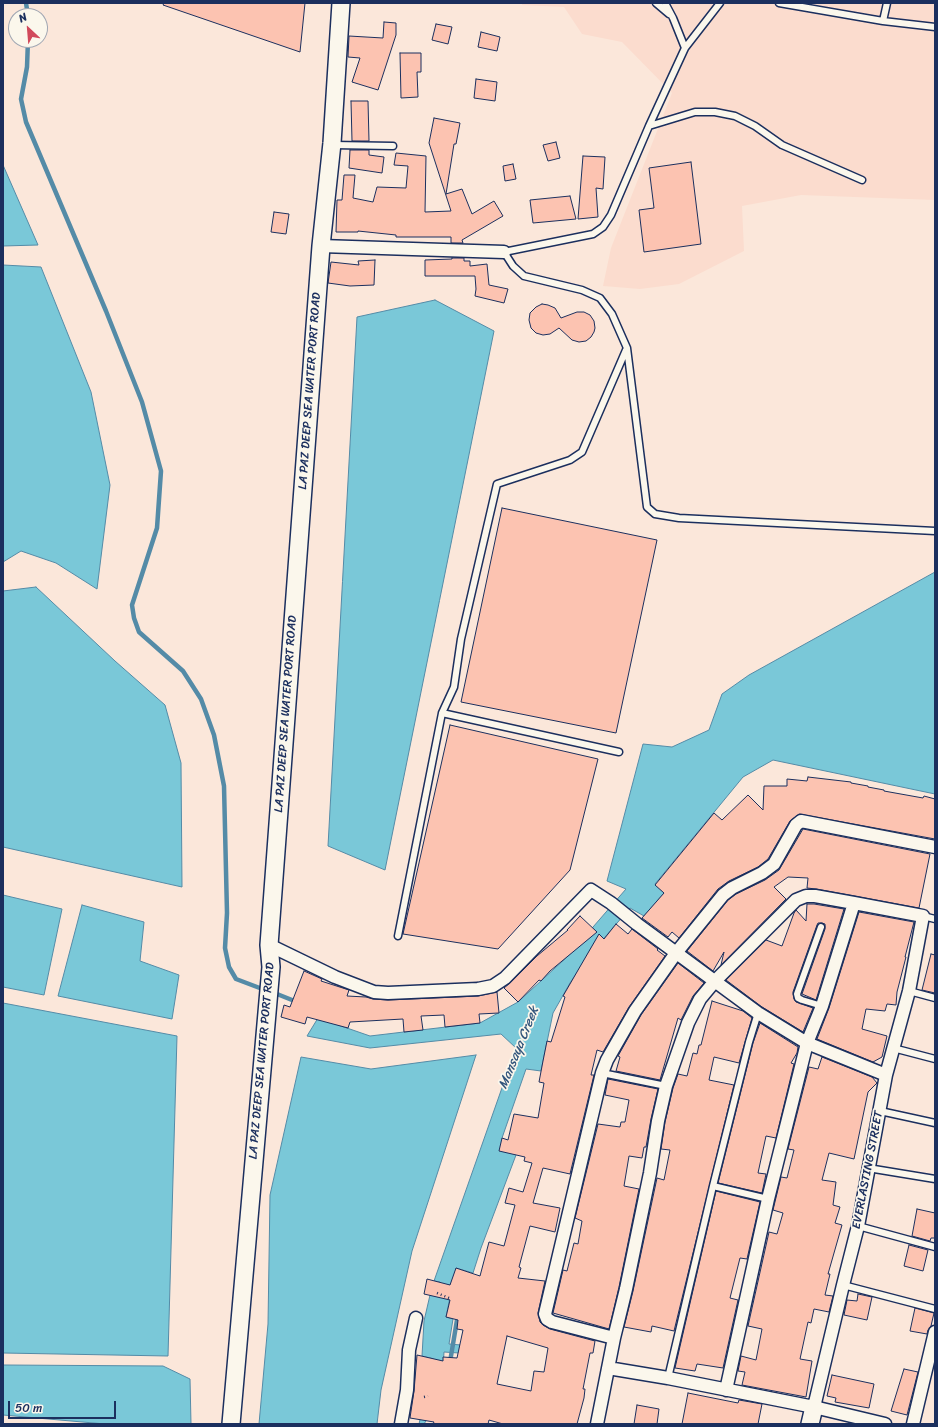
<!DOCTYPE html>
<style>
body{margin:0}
#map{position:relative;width:938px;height:1427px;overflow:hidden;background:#fbe7da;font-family:Sriracha,sans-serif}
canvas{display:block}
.frame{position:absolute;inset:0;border:4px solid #1b2f5e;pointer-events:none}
.north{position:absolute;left:8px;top:8px;width:40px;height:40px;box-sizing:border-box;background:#fbf7ec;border:1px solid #a1a7b3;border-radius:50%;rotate:334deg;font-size:11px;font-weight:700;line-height:16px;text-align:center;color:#1b2f5e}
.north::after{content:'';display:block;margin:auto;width:14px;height:18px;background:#d1495b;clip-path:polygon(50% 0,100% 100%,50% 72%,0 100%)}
.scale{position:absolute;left:8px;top:1401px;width:108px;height:18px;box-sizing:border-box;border:2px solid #1b2f5e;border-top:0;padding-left:5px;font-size:12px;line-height:14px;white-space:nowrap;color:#1b2f5e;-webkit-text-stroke:3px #fbf7ec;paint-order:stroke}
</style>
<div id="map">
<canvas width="938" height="1427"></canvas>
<div class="frame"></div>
<div class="north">N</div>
<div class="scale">50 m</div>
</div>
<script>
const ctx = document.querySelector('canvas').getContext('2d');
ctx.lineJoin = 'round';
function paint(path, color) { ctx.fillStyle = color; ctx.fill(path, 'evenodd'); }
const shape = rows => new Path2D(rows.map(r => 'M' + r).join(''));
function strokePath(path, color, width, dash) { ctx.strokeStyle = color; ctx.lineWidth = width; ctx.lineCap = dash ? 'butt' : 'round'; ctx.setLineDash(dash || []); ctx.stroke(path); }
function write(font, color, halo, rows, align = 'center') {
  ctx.font = font + ' Sriracha,sans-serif'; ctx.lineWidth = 3.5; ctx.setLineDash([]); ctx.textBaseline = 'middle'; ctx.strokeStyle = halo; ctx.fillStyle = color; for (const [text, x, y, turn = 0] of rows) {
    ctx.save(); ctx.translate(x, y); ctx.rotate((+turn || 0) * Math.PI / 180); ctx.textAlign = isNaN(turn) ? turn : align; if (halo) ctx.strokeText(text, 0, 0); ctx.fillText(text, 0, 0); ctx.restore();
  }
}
paint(shape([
 [522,3,935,3,935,200,801,195,742,206,744,251,679,284,640,289,603,286,611,248,672,93,622,42,582,34,564,7,522,5]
]), '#fbdcce');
const water = shape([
 [3,165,38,245,3,246,3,165],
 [3,265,41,267,91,392,110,485,97,589,56,563,21,551,3,562,3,265],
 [435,300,494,331,385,870,328,846,357,317,435,300],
 [935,572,935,794,773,760,743,777,655,884,664,893,644,916,630,908,587,958,570,983,553,1013,541,1071,526,1069,502,1138,516,1155,481,1248,473,1273,456,1268,446,1317,453,1319,449,1344,461,1345,459,1353,444,1352,443,1368,431,1413,424,1424,419,1424,434,1359,422,1356,424,1321,430,1295,436,1296,440,1282,434,1281,516,1048,501,1034,370,1048,307,1036,318,1018,370,1036,480,1023,518,1002,567,957,626,889,607,881,643,744,672,747,709,730,722,694,749,675,935,572],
 [36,587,115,661,165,705,181,763,182,887,3,847,3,591,36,587],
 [3,895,62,909,44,995,3,987,3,895],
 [82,905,144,922,140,961,179,975,172,1019,58,996,82,905],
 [3,1003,177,1036,168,1356,3,1353,3,1003],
 [476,1055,412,1251,381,1390,377,1424,259,1424,268,1324,270,1195,301,1057,371,1069,476,1055],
 [3,1365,163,1366,190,1379,191,1424,105,1424,3,1415,3,1365]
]);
paint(water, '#7ac8d8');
strokePath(water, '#548ba7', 1);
strokePath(shape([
 [26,3,28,16],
 [28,40,27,67,21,99,26,122,106,311,142,402,161,471,157,528,132,605,134,618,139,632,183,671,201,699,214,735,224,786,227,913,225,948,229,967,236,979,265,990],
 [272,992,297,1002],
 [450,1362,458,1314]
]), '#548ba7', 4.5);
const building = shape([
 [164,3,305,3,300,52,163,5,164,3],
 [384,22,396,23,396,35,378,90,352,82,360,58,348,57,349,36,383,38,384,22],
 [436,24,452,27,448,44,432,40,436,24],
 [481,32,500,37,497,51,478,47,481,32],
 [400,53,421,53,421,72,417,72,418,97,401,98,400,53],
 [476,79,497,82,495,101,474,98,476,79],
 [351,101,368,101,369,141,352,141,351,101],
 [434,118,460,123,456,144,454,144,446,194,462,189,472,214,494,201,503,216,462,240,463,243,451,243,451,237,396,237,396,235,358,231,358,232,336,232,337,200,342,200,344,175,355,175,353,198,373,202,377,187,406,188,408,166,394,165,396,153,426,156,425,212,451,211,429,143,434,118],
 [556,142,560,158,548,161,543,145,556,142],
 [350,150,369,150,369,155,384,157,382,173,349,168,350,150],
 [583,156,605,157,603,189,596,188,598,217,578,219,583,156],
 [691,162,701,244,644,252,639,210,654,208,649,168,691,162],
 [513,164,516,179,505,181,503,166,513,164],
 [570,196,576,219,533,223,530,200,570,196],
 [274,212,289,214,286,234,271,232,274,212],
 [452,258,464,258,464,261,470,261,470,266,487,264,489,285,508,289,504,303,475,296,476,289,475,276,425,276,425,260,452,259,452,258],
 [375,260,374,285,350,286,328,283,331,262,359,265,358,261,375,260],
 [542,304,548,305,555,308,561,318,577,312,584,312,590,315,594,321,595,328,594,332,591,337,586,341,579,342,572,340,559,328,550,334,543,335,536,333,531,328,529,320,530,313,536,307,542,304],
 [502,508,657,540,616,733,461,702,502,508],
 [450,725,598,759,570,870,498,949,403,934,450,725],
 [808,777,851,782,851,783,868,786,868,787,884,790,884,791,923,798,924,796,935,799,935,839,799,814,790,821,768,859,758,867,729,881,718,889,679,938,672,932,668,937,642,918,664,893,655,885,714,813,722,820,748,795,763,810,764,786,787,786,787,779,807,781,808,777],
 [803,829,930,854,919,908,816,889,807,888,808,878,788,877,774,887,786,899,721,965,724,952,713,971,687,951,728,900,736,894,765,880,779,870,803,829],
 [807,904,814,904,844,909,816,1000,802,994,825,929,825,924,822,923,818,923,817,925,793,992,794,999,796,1002,813,1008,803,1032,762,1007,726,980,766,940,782,946,794,913,796,910,806,921,807,904],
 [859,912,914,922,905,957,906,957,897,992,896,1005,887,1004,885,1011,866,1009,862,1029,887,1036,882,1057,873,1062,817,1039,829,1008,859,912],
 [580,916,597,932,550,971,541,981,539,980,518,1002,504,988,510,983,537,956,568,930,567,930,580,916],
 [616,924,628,934,632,929,658,949,657,950,665,956,629,1007,603,1052,597,1050,591,1075,594,1075,570,1174,543,1168,533,1203,560,1208,555,1232,530,1226,519,1267,521,1268,518,1278,545,1281,538,1313,540,1322,543,1325,550,1329,595,1341,593,1353,590,1353,583,1389,585,1389,584,1398,577,1424,503,1424,489,1420,488,1424,433,1424,434,1422,410,1418,414,1391,417,1355,443,1361,443,1357,457,1358,463,1330,457,1329,458,1320,446,1317,450,1300,424,1294,427,1279,450,1285,456,1268,480,1276,489,1242,504,1246,515,1205,505,1203,509,1188,523,1192,532,1163,524,1161,525,1157,499,1151,502,1138,508,1140,514,1114,538,1118,544,1083,539,1082,543,1061,547,1041,551,1042,565,997,563,996,599,934,604,939,616,924],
 [507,1336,548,1348,544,1372,534,1371,531,1391,497,1384,507,1336],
 [931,954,935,955,935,993,922,990,931,954],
 [678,963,704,983,693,996,681,1020,678,1018,660,1080,616,1071,620,1057,618,1056,641,1015,678,963],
 [304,971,322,979,321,981,349,990,347,996,366,997,373,999,388,1000,478,996,497,992,499,1013,479,1014,480,1023,445,1027,444,1015,421,1016,423,1030,404,1032,403,1019,350,1022,348,1028,307,1017,305,1024,281,1017,284,1005,290,1007,304,971],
 [712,1001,743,1011,752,1018,739,1063,714,1057,709,1080,734,1085,674,1331,652,1326,651,1332,624,1327,633,1291,657,1178,664,1180,670,1150,661,1149,665,1122,673,1088,678,1074,687,1076,693,1053,697,1054,699,1045,701,1045,712,1001],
 [760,1023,798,1047,797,1053,791,1063,794,1064,776,1138,766,1136,758,1173,766,1174,762,1193,718,1183,753,1043,760,1023],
 [822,1057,872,1077,877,1083,868,1092,854,1159,829,1153,822,1180,836,1182,833,1205,840,1207,835,1223,842,1225,828,1274,830,1274,825,1295,833,1296,829,1312,814,1309,811,1323,808,1322,800,1359,812,1361,806,1397,742,1385,745,1372,738,1371,741,1356,756,1360,762,1329,748,1326,769,1232,777,1234,783,1213,773,1210,781,1177,787,1178,794,1150,788,1149,809,1067,818,1069,822,1057],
 [608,1079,658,1089,651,1119,646,1147,644,1147,642,1158,629,1156,624,1186,639,1189,619,1287,609,1329,553,1313,563,1270,567,1271,574,1243,578,1244,582,1221,575,1218,598,1124,620,1127,621,1122,625,1122,629,1100,605,1095,608,1079],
 [716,1191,760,1202,747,1259,740,1258,730,1298,738,1300,723,1368,697,1364,695,1371,675,1368,716,1191],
 [917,1209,935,1213,935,1238,931,1238,930,1241,912,1236,917,1209],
 [909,1245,928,1250,923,1271,904,1266,909,1245],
 [858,1294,872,1297,867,1320,844,1315,847,1300,857,1301,858,1294],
 [915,1308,934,1313,931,1326,928,1330,927,1334,910,1331,915,1308],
 [904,1369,918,1372,907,1415,891,1411,904,1369],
 [832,1375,874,1384,869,1408,835,1402,836,1398,827,1396,832,1375],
 [688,1393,738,1403,739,1400,762,1404,758,1424,682,1424,688,1393],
 [637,1405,659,1409,657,1424,634,1424,637,1405]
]);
paint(building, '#fcc3b1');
strokePath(building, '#1b2f5e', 1);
const lane = shape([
 [656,3,669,14],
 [665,3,673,18,685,48],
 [720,3,685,48,649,126,611,215,603,227,593,234,504,252,513,266,524,276,582,290,600,298,612,314,627,348,647,507,655,514,679,518,935,531],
 [779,3,883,21,935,27],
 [883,21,887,3],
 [649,126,695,112,715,112,735,116,755,126,782,145,862,180],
 [333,145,393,146],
 [442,713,619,752],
 [923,916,935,919],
 [821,927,797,994,798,998,802,1000,822,1006],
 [398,936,442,713,454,687,461,639,497,484,570,460,582,452,626,350],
 [909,991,935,998],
 [893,1048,935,1059],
 [602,1073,666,1086],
 [880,1111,935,1123],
 [868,1168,935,1179],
 [713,1186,768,1199],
 [858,1226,935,1247],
 [843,1285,935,1309],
 [668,1378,713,1186,749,1042,758,1013]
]);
const street = shape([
 [321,246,504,252],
 [269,945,335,977,374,992,388,993,478,989,493,986,505,978,591,890,611,903,637,924,758,1013,807,1043,886,1075],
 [614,1338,552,1322,547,1319,545,1314,602,1073,607,1060,635,1011,676,953,723,895,732,888,762,873,774,864,796,825,801,821,935,847],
 [608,1368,668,1378,814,1407,885,1424],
 [726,1390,768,1199,807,1043,822,1006,854,903],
 [401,1424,407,1390,409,1350,416,1318],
 [597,1424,614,1338,626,1289,650,1173,658,1121,666,1086,688,1023,700,999,715,981,796,900,806,896,815,896,854,903,923,916,909,991,886,1075,858,1226,843,1285,814,1407],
 [913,1424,935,1332]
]);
const secondary = shape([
 [231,1424,271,967,269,945,321,246,332,143,341,3],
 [810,1424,814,1407]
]);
strokePath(lane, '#1b2f5e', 9);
strokePath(street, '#1b2f5e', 15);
strokePath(secondary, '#1b2f5e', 20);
strokePath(shape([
 [437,1293,449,1298],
 [424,1397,428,1396]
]), '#1b2f5e', 2.5, [1, 3]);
strokePath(lane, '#fbf7ec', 6);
strokePath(street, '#fbf7ec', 12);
strokePath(secondary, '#fbf7ec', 17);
write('12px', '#1b2f5e', '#fbf7ec', [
 ["LA PAZ DEEP SEA WATER PORT ROAD",310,391,-86],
 ["LA PAZ DEEP SEA WATER PORT ROAD",286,714,-86],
 ["LA PAZ DEEP SEA WATER PORT ROAD",262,1061,-85],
 ["EVERLASTING STREET",868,1170,-79]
]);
write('italic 13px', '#33557c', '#fbf7ec', [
 ["Mansaya Creek",519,1048,-68]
]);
</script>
